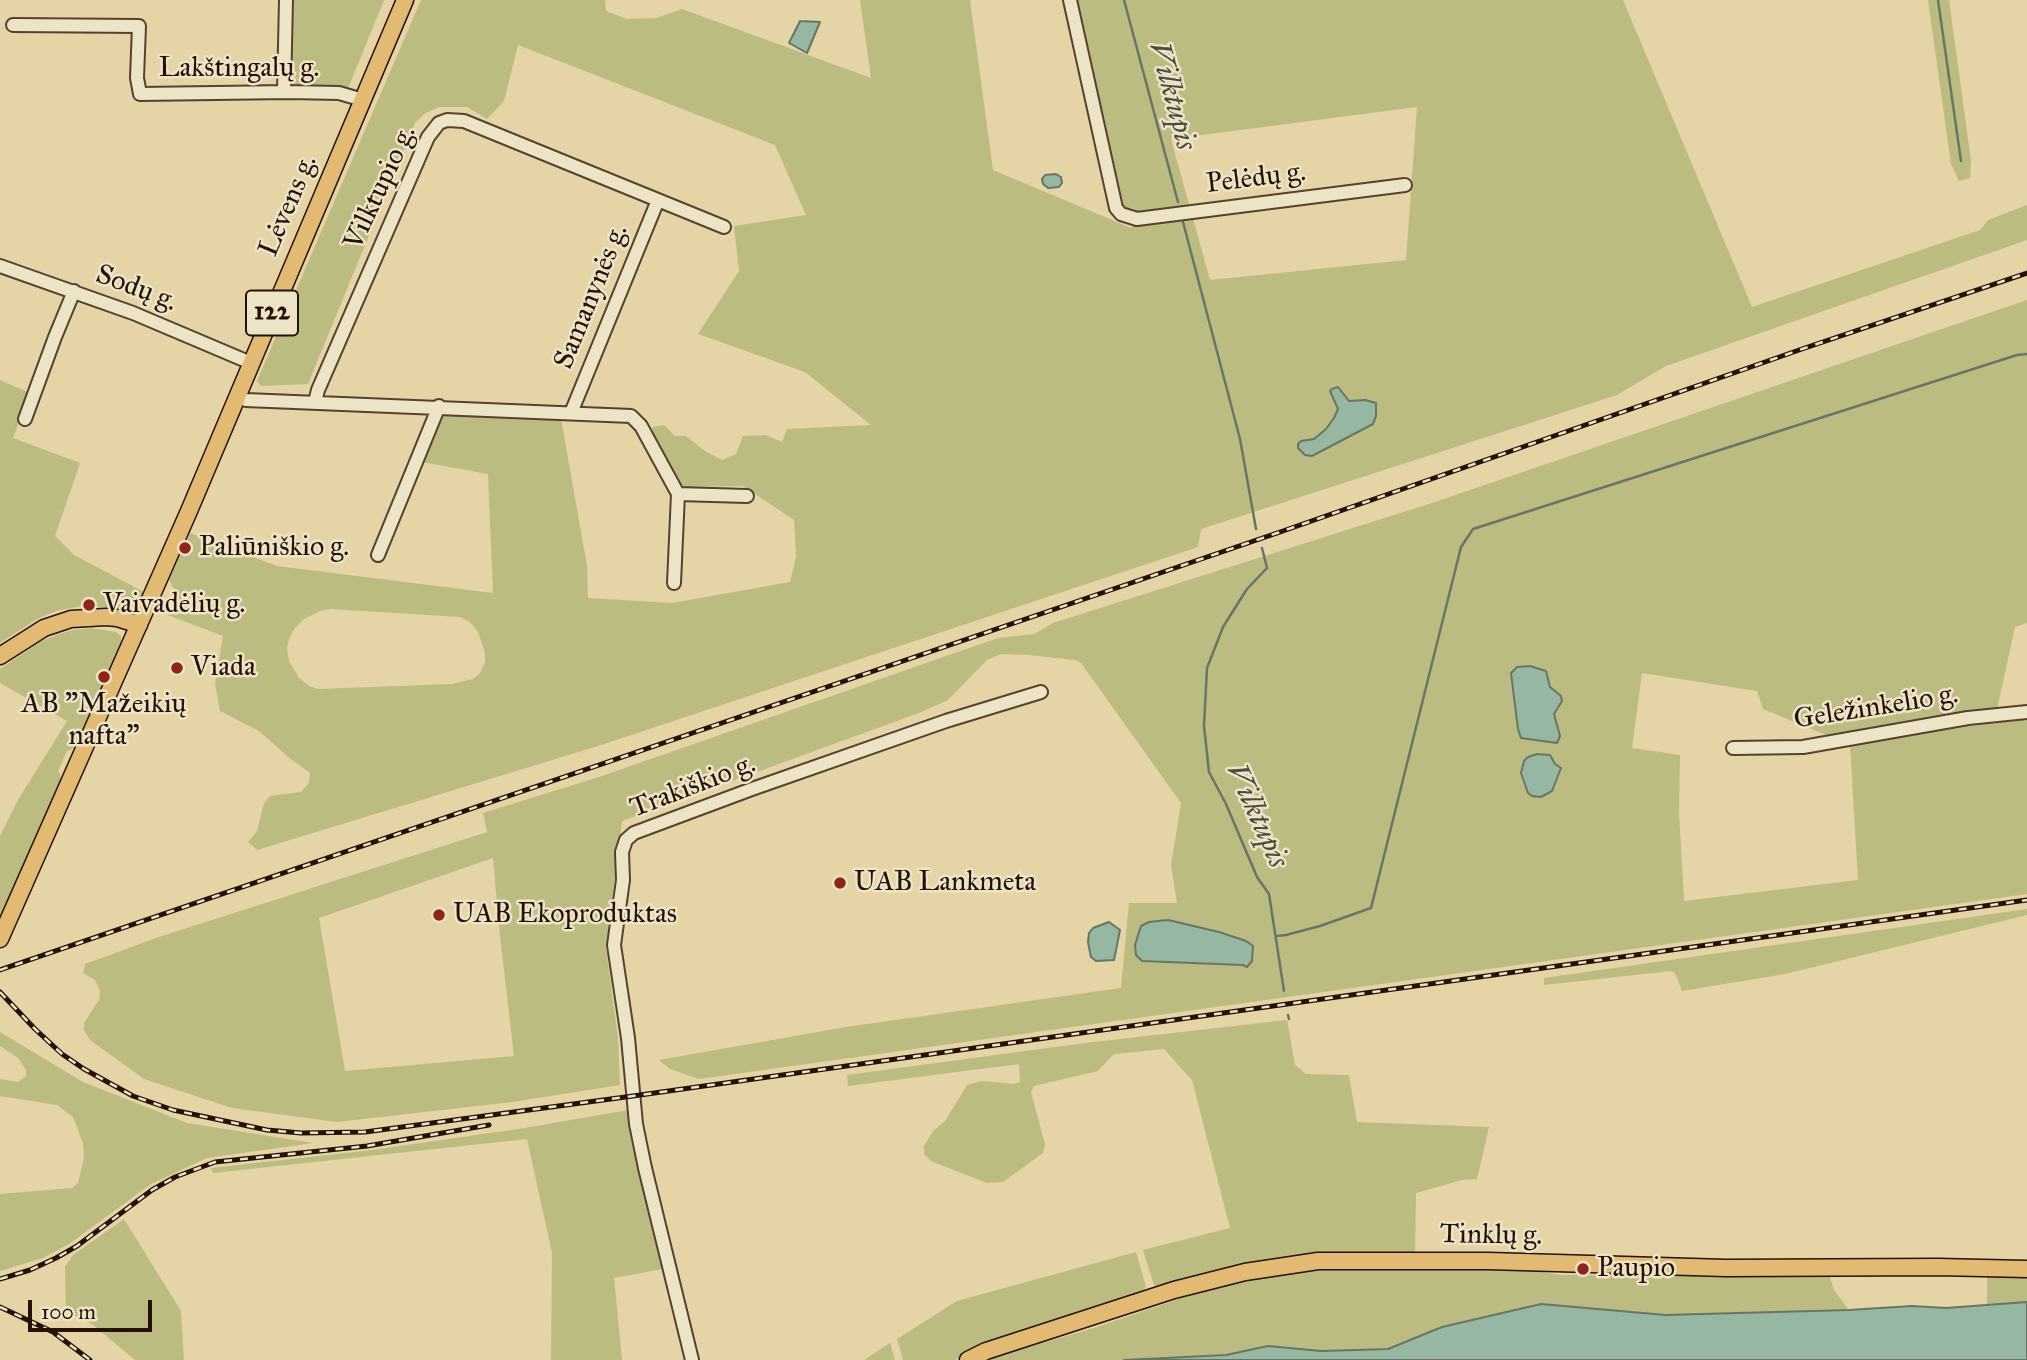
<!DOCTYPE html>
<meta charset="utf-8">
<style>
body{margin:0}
#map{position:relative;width:2027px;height:1360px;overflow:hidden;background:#e4d4a6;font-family:"IM FELL Great Primer",serif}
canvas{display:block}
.scale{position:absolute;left:28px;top:1300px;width:124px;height:32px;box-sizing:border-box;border:4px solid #25110a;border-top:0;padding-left:9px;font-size:21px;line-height:24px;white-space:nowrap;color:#25110a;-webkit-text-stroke:5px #ede3c5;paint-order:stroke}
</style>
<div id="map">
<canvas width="2027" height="1360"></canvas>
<div class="scale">100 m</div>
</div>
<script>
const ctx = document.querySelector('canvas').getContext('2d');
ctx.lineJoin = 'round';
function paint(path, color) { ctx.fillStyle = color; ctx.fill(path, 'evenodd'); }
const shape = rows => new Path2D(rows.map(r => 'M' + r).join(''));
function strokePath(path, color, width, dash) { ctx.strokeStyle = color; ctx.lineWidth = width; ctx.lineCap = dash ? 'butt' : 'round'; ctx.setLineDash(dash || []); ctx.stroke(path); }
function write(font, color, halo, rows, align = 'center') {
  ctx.font = font + ' "IM FELL Great Primer",serif'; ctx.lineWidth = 5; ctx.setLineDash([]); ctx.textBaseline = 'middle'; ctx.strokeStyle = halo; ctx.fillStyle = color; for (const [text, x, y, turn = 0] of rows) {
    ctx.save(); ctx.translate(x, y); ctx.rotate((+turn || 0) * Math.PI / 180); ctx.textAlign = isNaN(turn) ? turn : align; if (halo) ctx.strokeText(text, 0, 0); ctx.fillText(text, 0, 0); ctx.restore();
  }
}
paint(shape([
 [292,0,384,0,349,86,339,93,289,92],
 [421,0,605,0,606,11,627,19,656,18,682,9,871,78,860,0,970,0,993,170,1131,228,1137,219,1121,214,1070,0,1623,0,1752,307,1980,230,1988,220,2027,205,2027,240,1666,366,1617,395,1201,529,1198,547,595,747,257,850,248,842,257,831,264,803,270,796,301,792,309,783,310,773,288,757,259,731,220,711,215,684,223,636,168,615,179,599,169,580,190,533,277,566,493,593,488,474,416,461,439,406,560,413,587,566,588,598,672,603,790,582,796,557,794,520,743,486,680,487,658,451,652,427,664,425,675,436,686,436,705,451,722,460,736,454,743,436,766,435,782,442,787,429,871,425,805,372,698,334,739,271,734,226,806,215,775,145,518,45,504,101,487,119,467,107,439,107,424,114,415,123,308,384,261,386,257,381],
 [1417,107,1406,260,1210,280,1171,139],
 [1341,390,1345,398,1372,424,1312,456,1305,440,1314,439,1326,429,1334,418,1338,409,1331,395],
 [331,609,460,617,470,622,478,632,485,653,485,662,480,673,473,679,452,684,318,689,309,686,299,678,289,661,287,648,289,639,294,629,304,619,320,611],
 [1928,0,1949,0,1971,161,1970,178,1959,181,1951,164],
 [2027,300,2027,623,2015,627,1996,714,2027,712,2027,894,699,1079,670,1069,659,1060,846,1027,1121,988,1129,903,1177,903,1171,865,1181,803,1081,663,1075,660,1028,655,1001,654,987,660,948,700,919,713,622,821,606,948,618,1038,620,1085,512,1102,337,1122,232,1108,144,1079,90,1040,84,1030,84,1023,99,1000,100,991,95,980,83,973,85,964,159,937,487,832,483,813,602,776,998,638,1034,634,1053,623,1432,503],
 [1642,673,1757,691,1763,709,1850,745,1858,880,1684,901,1679,812,1680,755,1632,748],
 [1537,754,1550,755,1555,764,1557,777,1541,797,1528,793,1521,773,1524,761],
 [493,858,500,936,514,1056,345,1071,319,918],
 [1219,932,1246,941,1253,946,1247,967,1243,965],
 [0,380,30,393,13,438,80,463,55,536,74,555,146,593,142,602,138,605,128,609,82,606,56,611,37,619,0,643],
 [92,628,116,632,121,636,121,646,116,654,76,744,72,749,67,751,58,771,60,774,61,781,19,873,12,898,0,926,0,836,18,800,67,721,0,683,0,669,42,641,56,635,73,630],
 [2027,909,2027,915,1785,974,1682,991,1675,973,1671,971,1544,985,1544,978],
 [1287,1020,1295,1065,1306,1074,1349,1075,1357,1122,1489,1127,1477,1179,1462,1180,1416,1193,1415,1256,1302,1256,1275,1258,1253,1262,1160,1287,1154,1285,1143,1250,1230,1228,1192,1080,1164,1049,1114,1054,1098,1071,1034,1086,1031,1092,1045,1144,1043,1153,1003,1182,987,1183,931,1161,924,1154,924,1146,933,1131,945,1121,967,1085,982,1081,1014,1084,1020,1082,1019,1064,848,1086,847,1075,1085,1043],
 [0,1032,83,1082,187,1123,313,1143,207,1158,151,1184,69,1244,43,1258,0,1271,0,1194,72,1188,78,1183,84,1158,83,1143,73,1117,57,1105,0,1096,0,1079,18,1082,26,1076,26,1070,18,1058,0,1046],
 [628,1110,639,1174,662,1269,614,1278,622,1360,551,1360,552,1253,527,1139,213,1173,211,1168,372,1150,525,1128],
 [124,1219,181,1311,184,1360,135,1360,92,1324,66,1312,65,1267,73,1255],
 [1136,1252,1146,1287,1142,1293,973,1352,955,1360,903,1360,897,1339,957,1301],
 [1393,1266,1532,1270,1561,1275,1603,1275,1615,1271,1829,1274,1834,1290,1849,1310,1665,1315,1541,1304,1442,1327,1388,1349,1321,1351,1268,1346,1226,1355,1124,1360,984,1360,1094,1328,1237,1279,1293,1270],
 [1987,1275,2027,1275,2027,1302,1987,1306],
 [890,1343,895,1360,864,1360]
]), '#bcbb82');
const water = shape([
 [800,21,820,22,807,53,789,43,800,21],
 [1056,174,1061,177,1062,183,1059,187,1048,188,1043,184,1042,179,1045,175,1056,174],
 [1338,387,1349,401,1365,400,1376,403,1376,416,1373,424,1312,456,1305,455,1298,448,1298,444,1301,441,1314,439,1326,429,1334,418,1338,409,1330,391,1332,389,1338,387],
 [1530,666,1546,671,1550,687,1561,696,1562,701,1554,714,1560,736,1557,743,1521,738,1518,729,1511,673,1517,667,1530,666],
 [1537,754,1550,755,1555,764,1561,768,1552,791,1541,797,1532,796,1528,793,1521,773,1524,761,1528,757,1537,754],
 [1168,920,1219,932,1246,941,1253,946,1252,961,1247,967,1243,965,1142,961,1136,955,1135,945,1141,926,1149,922,1168,920],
 [1109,922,1120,930,1114,960,1096,961,1091,957,1088,942,1089,933,1093,928,1109,922],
 [2027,1302,2027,1360,1124,1360,1226,1355,1268,1346,1321,1351,1388,1349,1442,1327,1541,1304,1665,1315,1849,1310,1912,1306,1946,1308,2027,1302]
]);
paint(water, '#96b8a3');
strokePath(water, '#697566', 2);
strokePath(shape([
 [1124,0,1178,202],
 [1938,0,1961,161],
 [1183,222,1240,439,1256,529],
 [1262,548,1267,568,1247,589,1223,627,1207,668,1204,726,1209,772,1226,804,1257,877,1269,894,1284,991],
 [1276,936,1286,935,1320,926,1371,908,1461,547,1473,529,2017,355,2027,354],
 [1288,1015,1289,1019]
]), '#697566', 2.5);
const minor = shape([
 [1070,0,1116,208,1121,214,1137,219,1405,185],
 [13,25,139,26,137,78,140,94,289,92,339,93,363,100],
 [284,92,286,0],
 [0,266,133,313,251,363],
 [237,397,246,400,631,416,641,426,678,494,747,496],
 [315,402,318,390,428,137,439,123,447,120,464,121,724,227],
 [571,413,658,200],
 [25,419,55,337,74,291],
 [378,555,439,406],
 [674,583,678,494],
 [1733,748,1803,747,1968,718,2027,712],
 [692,1360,645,1168,636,1124,628,1038,614,945,623,880,622,852,626,840,634,833,752,789,946,721,1041,692]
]);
const major = shape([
 [0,656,44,628,71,619,106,617,117,618,139,625],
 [0,939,189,511,405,0],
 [968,1360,986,1351,1174,1290,1245,1272,1318,1261,1488,1261,1726,1268,1938,1267,2027,1269]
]);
strokePath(minor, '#554231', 16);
strokePath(major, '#25110a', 19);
strokePath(minor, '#ede3c5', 12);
strokePath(major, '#e2ba73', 16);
const rail = shape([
 [0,970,1283,531,1802,349,2027,273],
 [0,992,35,1029,62,1054,84,1069,133,1096,173,1110,267,1130,301,1133,365,1132,633,1096,2027,900],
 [0,1279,30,1270,56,1258,77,1246,152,1190,175,1177,215,1162,367,1146,489,1125],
 [0,1307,53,1332,90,1360]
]);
strokePath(rail, '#25110a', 5);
strokePath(rail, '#ede3c5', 2.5, [8]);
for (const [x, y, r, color] of [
 [185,548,7,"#8f2418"],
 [89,605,7,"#8f2418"],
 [177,668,7,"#8f2418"],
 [104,677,7,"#8f2418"],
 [840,883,7,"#8f2418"],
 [439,915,7,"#8f2418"],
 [1583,1269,7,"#8f2418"]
]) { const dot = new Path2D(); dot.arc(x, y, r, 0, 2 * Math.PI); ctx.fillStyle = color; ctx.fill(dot); strokePath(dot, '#ede3c5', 2.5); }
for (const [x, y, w] of [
 [272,313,52]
]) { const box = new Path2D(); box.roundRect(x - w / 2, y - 22.5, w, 45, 5); ctx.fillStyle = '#ede3c5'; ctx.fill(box); strokePath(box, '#25110a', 2); }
write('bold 26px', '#25110a', null, [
 ["122",272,313]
]);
write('28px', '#25110a', '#ede3c5', [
 ["Lakštingalų g.",239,69],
 ["Pelėdų g.",1256,179,-7],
 ["Vilktupio g.",381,188,-65],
 ["Lėvens g.",289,206,-67],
 ["Sodų g.",136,289,21],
 ["Samanynės g.",592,297,-68],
 ["Geležinkelio g.",1876,708,-9],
 ["Trakiškio g.",693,787,-21],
 ["Tinklų g.",1491,1236,1]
]);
write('28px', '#25110a', '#ede3c5', [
 ["Paliūniškio g.",199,548],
 ["Vaivadėlių g.",103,605],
 ["Viada",191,668],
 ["AB \"Mažeikių",104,705,"center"],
 ["nafta\"",104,737,"center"],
 ["UAB Lankmeta",854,883],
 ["UAB Ekoproduktas",453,915],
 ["Paupio",1597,1269]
], 'left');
write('italic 30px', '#4d4b40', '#ede3c5', [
 ["Vilktupis",1171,96,75],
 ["Vilktupis",1256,816,66]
]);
</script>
